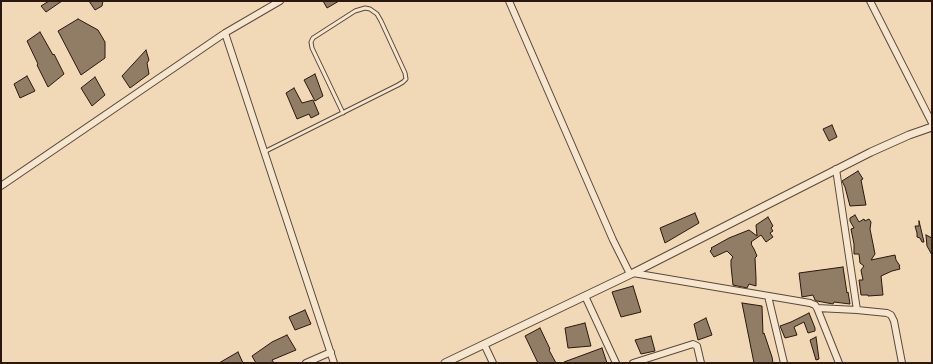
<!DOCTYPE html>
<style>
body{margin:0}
#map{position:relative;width:933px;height:364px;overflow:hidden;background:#f1d8b7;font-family:Alegreya,serif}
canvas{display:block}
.frame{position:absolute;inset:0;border:2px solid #2a180f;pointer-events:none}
</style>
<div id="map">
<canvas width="933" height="364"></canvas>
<div class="frame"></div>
</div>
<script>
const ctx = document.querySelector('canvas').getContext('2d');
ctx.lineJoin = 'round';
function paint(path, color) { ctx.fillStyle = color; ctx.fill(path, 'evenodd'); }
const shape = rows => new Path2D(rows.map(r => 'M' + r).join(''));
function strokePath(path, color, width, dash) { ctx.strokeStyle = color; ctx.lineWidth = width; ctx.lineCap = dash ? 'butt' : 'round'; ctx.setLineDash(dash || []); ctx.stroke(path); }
const building = shape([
 [49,1,62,1,46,12,41,6,49,1],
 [89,1,103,1,102,6,95,10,89,1],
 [323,1,339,1,327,8,323,1],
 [78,19,98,30,105,42,105,58,81,75,58,31,78,19],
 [40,32,53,55,54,54,64,74,48,87,37,65,38,64,27,41,40,32],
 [146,50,149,60,147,63,149,74,130,88,122,76,146,50],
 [315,74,323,96,315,101,304,80,315,74],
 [27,76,35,91,20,98,14,84,27,76],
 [95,77,105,95,92,106,81,88,95,77],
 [294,88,302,103,313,100,319,114,311,118,309,114,297,119,286,93,294,88],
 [832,125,837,137,829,141,823,129,832,125],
 [858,171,863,179,861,180,866,205,850,206,845,187,842,181,858,171],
 [695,213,699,223,665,243,660,228,695,213],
 [855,215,859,222,864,219,865,221,869,219,871,222,870,229,875,254,871,260,895,255,896,260,900,266,899,266,900,269,892,271,881,276,883,295,868,296,868,295,861,295,859,280,863,280,861,270,864,266,860,263,859,254,854,254,854,244,851,229,854,228,850,221,850,218,855,215],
 [768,217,773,226,771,228,773,231,770,233,773,237,766,242,761,235,751,242,752,243,751,244,754,249,757,256,755,258,756,278,756,286,749,284,747,288,733,285,731,266,731,260,733,257,727,251,714,257,710,251,712,249,711,248,729,238,749,230,757,236,756,225,768,217],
 [919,221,924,242,922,242,920,238,917,237,917,233,915,226,919,226,919,221],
 [926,235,932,238,932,255,927,246,926,235],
 [843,267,847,293,848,292,850,304,834,302,833,304,817,301,815,300,813,295,802,297,799,273,843,267],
 [633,286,641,312,621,317,612,292,633,286],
 [742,303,762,306,763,334,764,333,772,357,773,363,754,363,742,303],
 [305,310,311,324,295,330,289,317,305,310],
 [809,313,815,328,815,331,808,333,804,322,794,327,797,335,785,338,780,326,791,322,809,313],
 [706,318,712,335,698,340,694,324,706,318],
 [585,323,591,346,568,348,565,328,585,323],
 [540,328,550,349,549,350,556,363,538,363,525,336,540,328],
 [287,335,296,350,272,360,274,363,256,363,252,356,272,342,287,335],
 [651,336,655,351,641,354,635,340,651,336],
 [816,337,819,359,816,360,810,340,816,337],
 [602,348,607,363,565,363,564,362,602,348],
 [238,352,243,363,219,363,238,352]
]);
paint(building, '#917c66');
strokePath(building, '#2a180f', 1);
const service = shape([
 [264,152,398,85,403,82,406,79,405,73,381,21,377,14,370,9,365,8,355,11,313,38,311,42,312,48,343,113]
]);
const minor = shape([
 [509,1,613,240,630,274],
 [870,1,932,123],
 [225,33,334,363],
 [836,169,857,310,887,313,891,315,894,321,902,363],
 [1,186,225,33,280,1],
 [633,273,810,303,815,305,817,308,839,363],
 [585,296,616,363],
 [768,296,784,363],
 [817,308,857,310],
 [484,344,493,363],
 [306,363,331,352],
 [633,363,693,344,697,346,701,363]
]);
const tertiary = shape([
 [445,363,633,273,871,152,909,135,932,127]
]);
strokePath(service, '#5c4839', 5);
strokePath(minor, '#5c4839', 8);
strokePath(tertiary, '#5c4839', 9);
strokePath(service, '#f6e6d0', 3);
strokePath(minor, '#f6e6d0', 6);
strokePath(tertiary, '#f6e6d0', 7);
</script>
